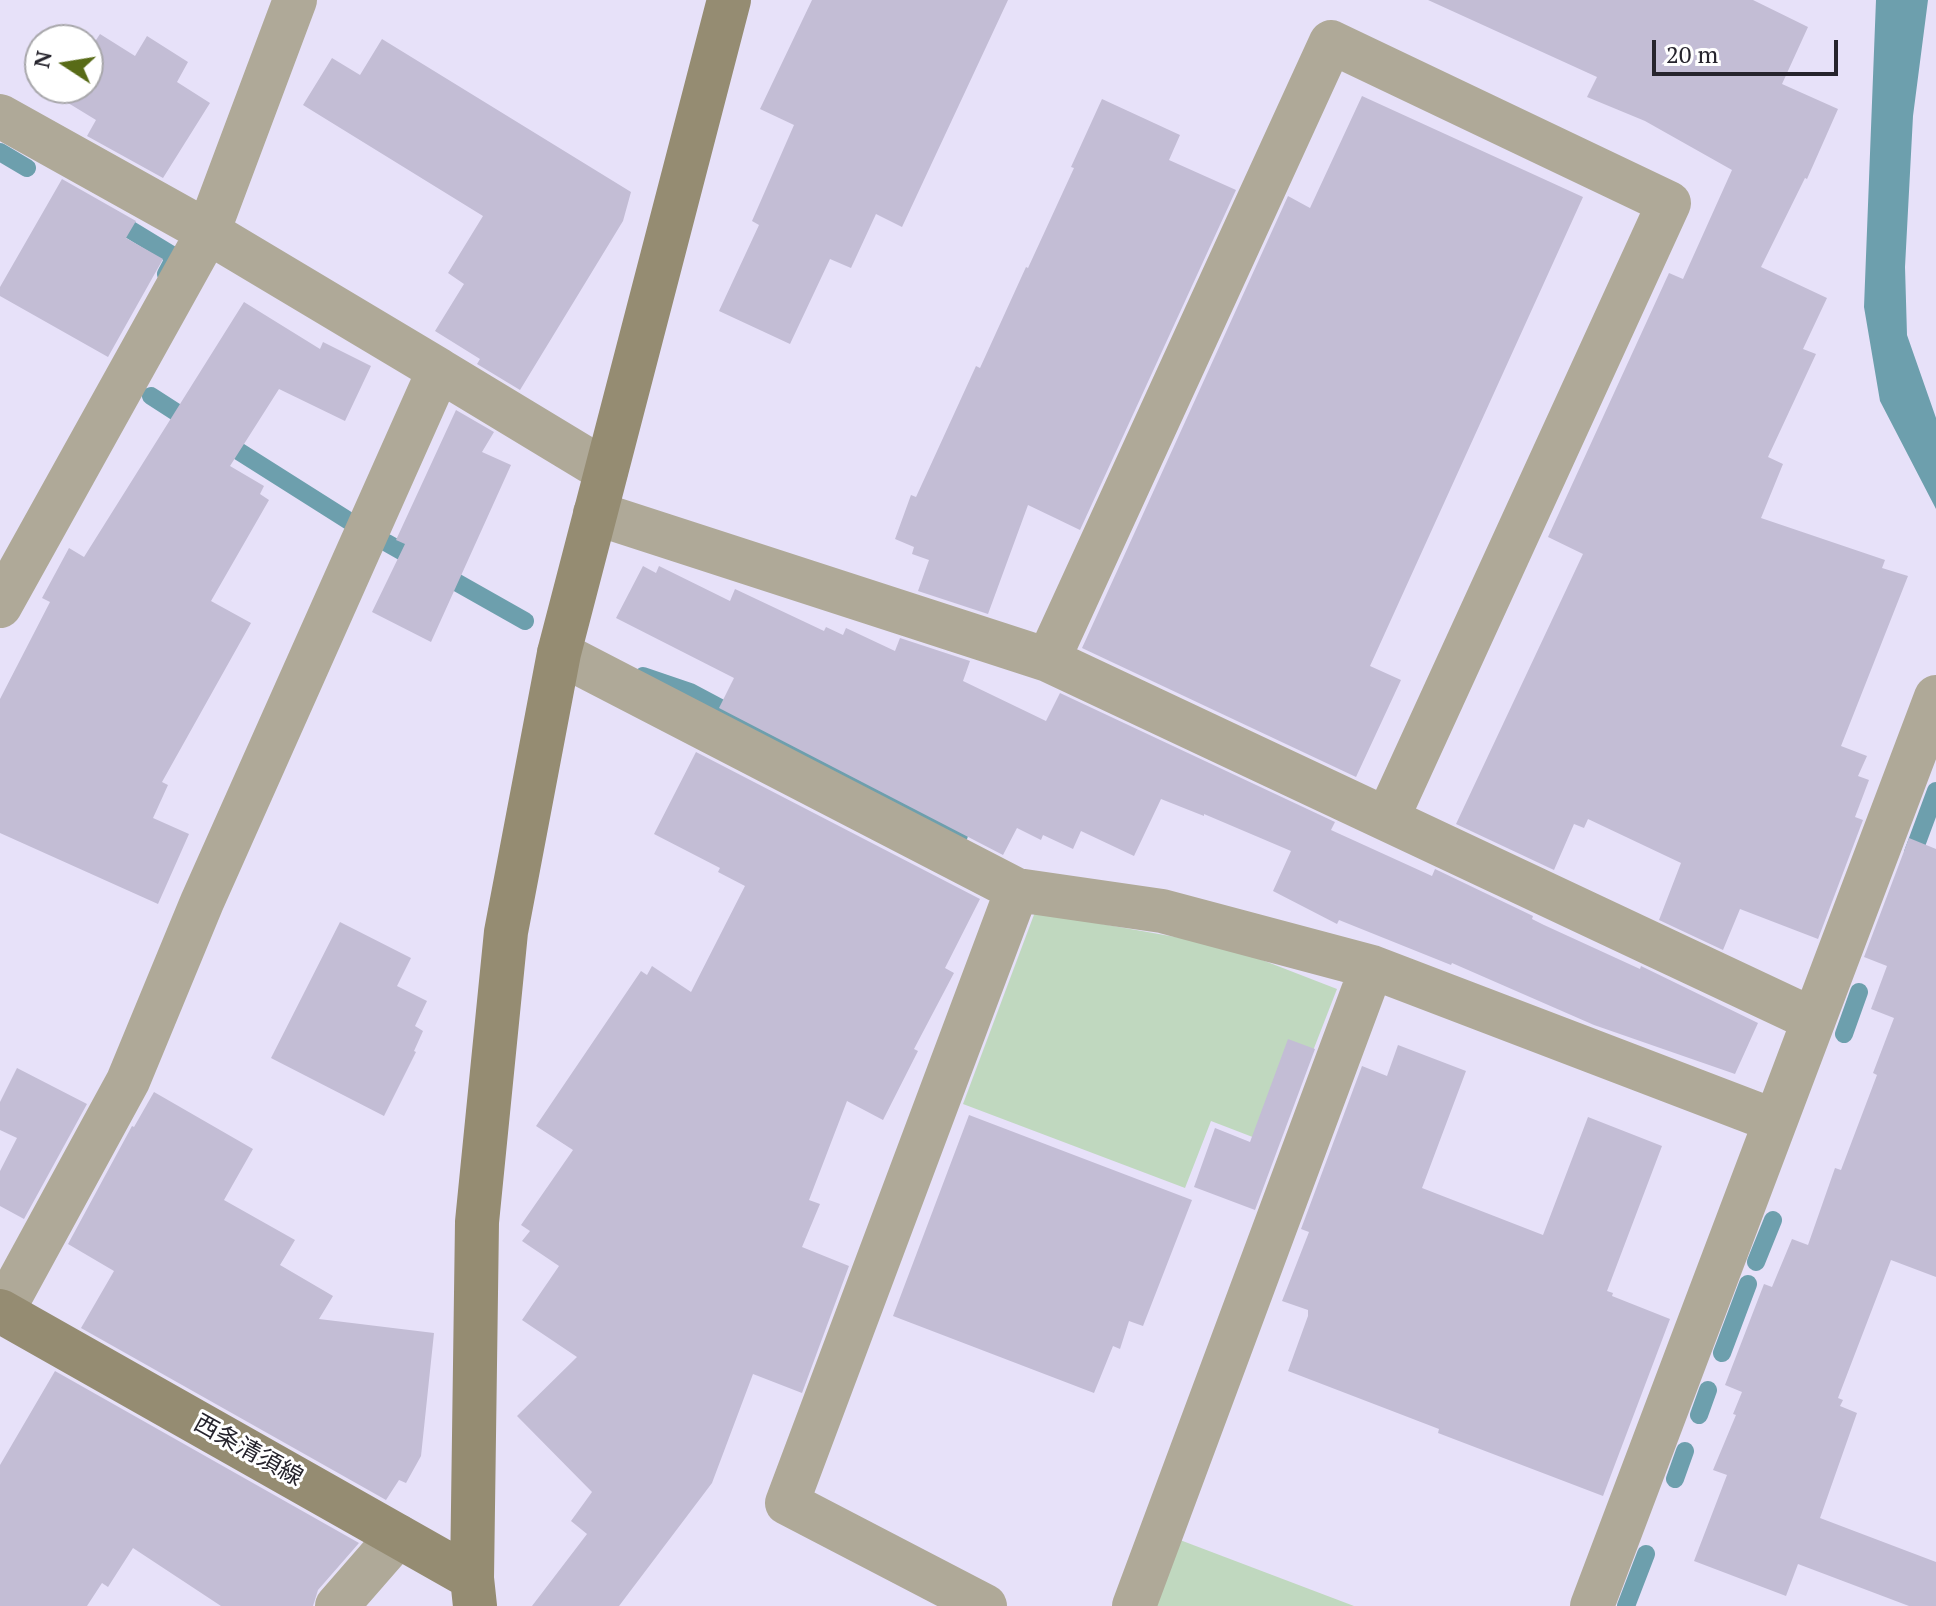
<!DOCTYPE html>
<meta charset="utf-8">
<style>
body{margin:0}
#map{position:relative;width:1936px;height:1606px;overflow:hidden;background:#e7e1f9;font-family:"PT Serif",serif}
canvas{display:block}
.north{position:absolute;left:24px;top:24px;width:80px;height:80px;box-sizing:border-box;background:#fff;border:2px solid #a8a7ab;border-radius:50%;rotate:282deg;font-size:22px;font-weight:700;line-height:32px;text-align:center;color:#26242d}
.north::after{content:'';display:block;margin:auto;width:28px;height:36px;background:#586b17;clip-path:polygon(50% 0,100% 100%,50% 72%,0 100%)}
.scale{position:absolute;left:1652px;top:40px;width:186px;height:36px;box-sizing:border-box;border:4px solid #26242d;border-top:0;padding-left:10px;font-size:24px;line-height:28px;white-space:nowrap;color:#26242d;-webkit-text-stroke:6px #fff;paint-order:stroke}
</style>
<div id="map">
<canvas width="1936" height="1606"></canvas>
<div class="north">N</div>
<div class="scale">20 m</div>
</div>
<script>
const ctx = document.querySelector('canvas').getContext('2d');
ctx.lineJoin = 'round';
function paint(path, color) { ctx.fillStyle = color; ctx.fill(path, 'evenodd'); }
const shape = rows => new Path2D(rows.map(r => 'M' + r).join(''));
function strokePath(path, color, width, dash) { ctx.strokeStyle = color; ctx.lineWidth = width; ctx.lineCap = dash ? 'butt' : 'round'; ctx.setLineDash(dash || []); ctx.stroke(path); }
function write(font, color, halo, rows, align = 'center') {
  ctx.font = font + ' "PT Serif","Noto Sans JP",serif'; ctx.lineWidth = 6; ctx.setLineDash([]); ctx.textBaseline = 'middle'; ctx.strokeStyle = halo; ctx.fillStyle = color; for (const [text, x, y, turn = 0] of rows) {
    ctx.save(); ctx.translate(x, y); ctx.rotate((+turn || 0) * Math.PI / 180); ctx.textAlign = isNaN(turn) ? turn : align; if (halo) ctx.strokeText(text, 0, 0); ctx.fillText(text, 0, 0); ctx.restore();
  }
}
paint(shape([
 [1035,912,1226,946,1337,989,1276,1146,1211,1121,1185,1188,963,1104],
 [1180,1540,1354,1606,1155,1606]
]), '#c0d8bf');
paint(shape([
 [1876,0,1928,0,1913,116,1905,267,1907,335,1936,418,1936,509,1880,401,1864,307]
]), '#6d9fad');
strokePath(shape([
 [0,152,27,168],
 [111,218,175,257,166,274],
 [151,396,196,425],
 [221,440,349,521],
 [387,543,525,621],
 [643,676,690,692,959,835],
 [1913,853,1936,791],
 [1844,1034,1859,992],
 [1756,1262,1773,1220],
 [1722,1353,1748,1284],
 [1699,1415,1708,1390],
 [1675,1479,1685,1451],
 [1626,1606,1646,1554]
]), '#6d9fad', 18);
paint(shape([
 [812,0,1008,0,902,227,876,214,851,268,830,259,790,344,719,311,759,225,752,221,794,125,760,109],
 [1428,0,1753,0,1808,27,1782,84,1838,109,1807,179,1805,178,1761,267,1827,298,1803,349,1816,354,1768,457,1783,464,1761,518,1885,560,1882,568,1908,576,1841,746,1867,756,1858,776,1869,780,1855,817,1863,820,1818,939,1740,909,1723,950,1659,920,1681,863,1588,819,1584,828,1574,824,1554,870,1456,824,1583,554,1548,537,1669,273,1683,279,1732,170,1645,121,1587,97,1597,77],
 [100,34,135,56,147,36,188,62,177,82,210,103,163,178,87,136,96,120,60,98,66,88,88,88,88,52],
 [382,39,631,192,623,221,520,390,477,364,480,359,435,331,464,284,448,273,483,216,303,105,332,58,360,75],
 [1362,96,1583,197,1370,666,1401,680,1356,777,1082,648,1288,196,1310,208],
 [1102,99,1180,135,1169,160,1236,190,1080,530,1028,505,988,614,918,591,929,560,912,554,914,547,895,539,911,495,916,497,976,366,980,368,1026,267,1028,268,1074,168,1071,167],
 [62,179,136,221,126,238,163,259,108,357,0,296,0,287],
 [244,302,320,349,323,342,371,366,345,421,279,389,230,466,264,486,260,494,269,500,211,601,251,623,162,782,168,785,153,818,189,834,158,904,0,833,0,699,50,602,42,598,69,548,84,557],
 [456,410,494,432,482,452,511,465,431,642,372,612,405,544,396,540],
 [643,566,656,573,659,566,730,601,735,589,824,631,826,627,843,635,846,628,895,651,900,638,970,661,963,681,1046,721,1060,693,1335,822,1331,830,1432,876,1435,869,1533,916,1532,919,1544,925,1640,969,1641,966,1758,1023,1735,1074,1594,1025,1452,963,1451,965,1339,920,1337,924,1273,891,1291,851,1204,814,1204,816,1161,799,1134,856,1081,831,1073,849,1043,835,1041,840,1017,828,1003,855,719,708,734,678,616,618],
 [696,752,980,899,945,968,954,973,914,1049,918,1051,883,1120,847,1101,809,1200,820,1204,802,1247,849,1266,802,1393,753,1374,712,1483,619,1606,532,1606,587,1534,571,1521,592,1492,517,1416,577,1357,522,1320,559,1266,522,1241,530,1231,521,1225,573,1150,536,1126,641,971,647,975,652,966,691,992,745,886,718,872,720,868,654,834],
 [1909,838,1936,849,1936,1277,1891,1260,1838,1398,1843,1400,1840,1406,1857,1413,1820,1518,1936,1562,1936,1606,1909,1606,1798,1564,1786,1596,1694,1561,1727,1475,1713,1470,1736,1415,1733,1414,1742,1392,1725,1385,1764,1284,1772,1287,1792,1239,1808,1245,1835,1168,1841,1170,1877,1075,1873,1073,1894,1018,1871,1009,1887,966,1864,957],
 [340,922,411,958,397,986,427,1001,415,1026,423,1031,414,1051,416,1052,384,1116,271,1058],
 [1288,1039,1315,1049,1255,1210,1194,1187,1215,1128,1250,1142],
 [1398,1045,1466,1071,1422,1188,1543,1235,1588,1117,1662,1146,1607,1291,1613,1293,1612,1296,1670,1319,1603,1496,1438,1433,1439,1429,1288,1371,1308,1316,1308,1310,1282,1301,1309,1232,1301,1229,1362,1066,1387,1076],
 [17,1068,87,1104,24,1219,0,1206,0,1171,17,1138,0,1130,0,1102],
 [154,1092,253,1149,224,1200,295,1240,280,1265,333,1296,319,1319,434,1333,421,1456,406,1483,399,1480,386,1500,81,1328,114,1271,68,1244,132,1126,134,1127],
 [969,1115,1192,1200,1143,1326,1129,1321,1120,1349,1113,1346,1094,1393,893,1316],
 [55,1371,359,1543,318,1590,313,1606,221,1606,133,1548,108,1587,102,1583,87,1606,0,1606,0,1465]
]), '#c3bdd5');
strokePath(shape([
 [0,116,208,232,439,370,202,902,128,1081,2,1312],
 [439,370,606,471],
 [595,513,1048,660,1814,1020],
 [0,606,208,232,295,0],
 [559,653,1017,890,1162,911,1372,967,1775,1121],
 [1048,660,1331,42,1669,203,1387,819],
 [337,1606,398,1536],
 [985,1606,787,1503,1017,890],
 [1134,1606,1372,967],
 [1592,1606,1936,697]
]), '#afa998', 44);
strokePath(shape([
 [0,1311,472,1578],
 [475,1606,472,1578,477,1222,506,932,559,653,729,0]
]), '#958c72', 44);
write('24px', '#26242d', '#fff', [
 ["西条清須線",248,1451,29]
]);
</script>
